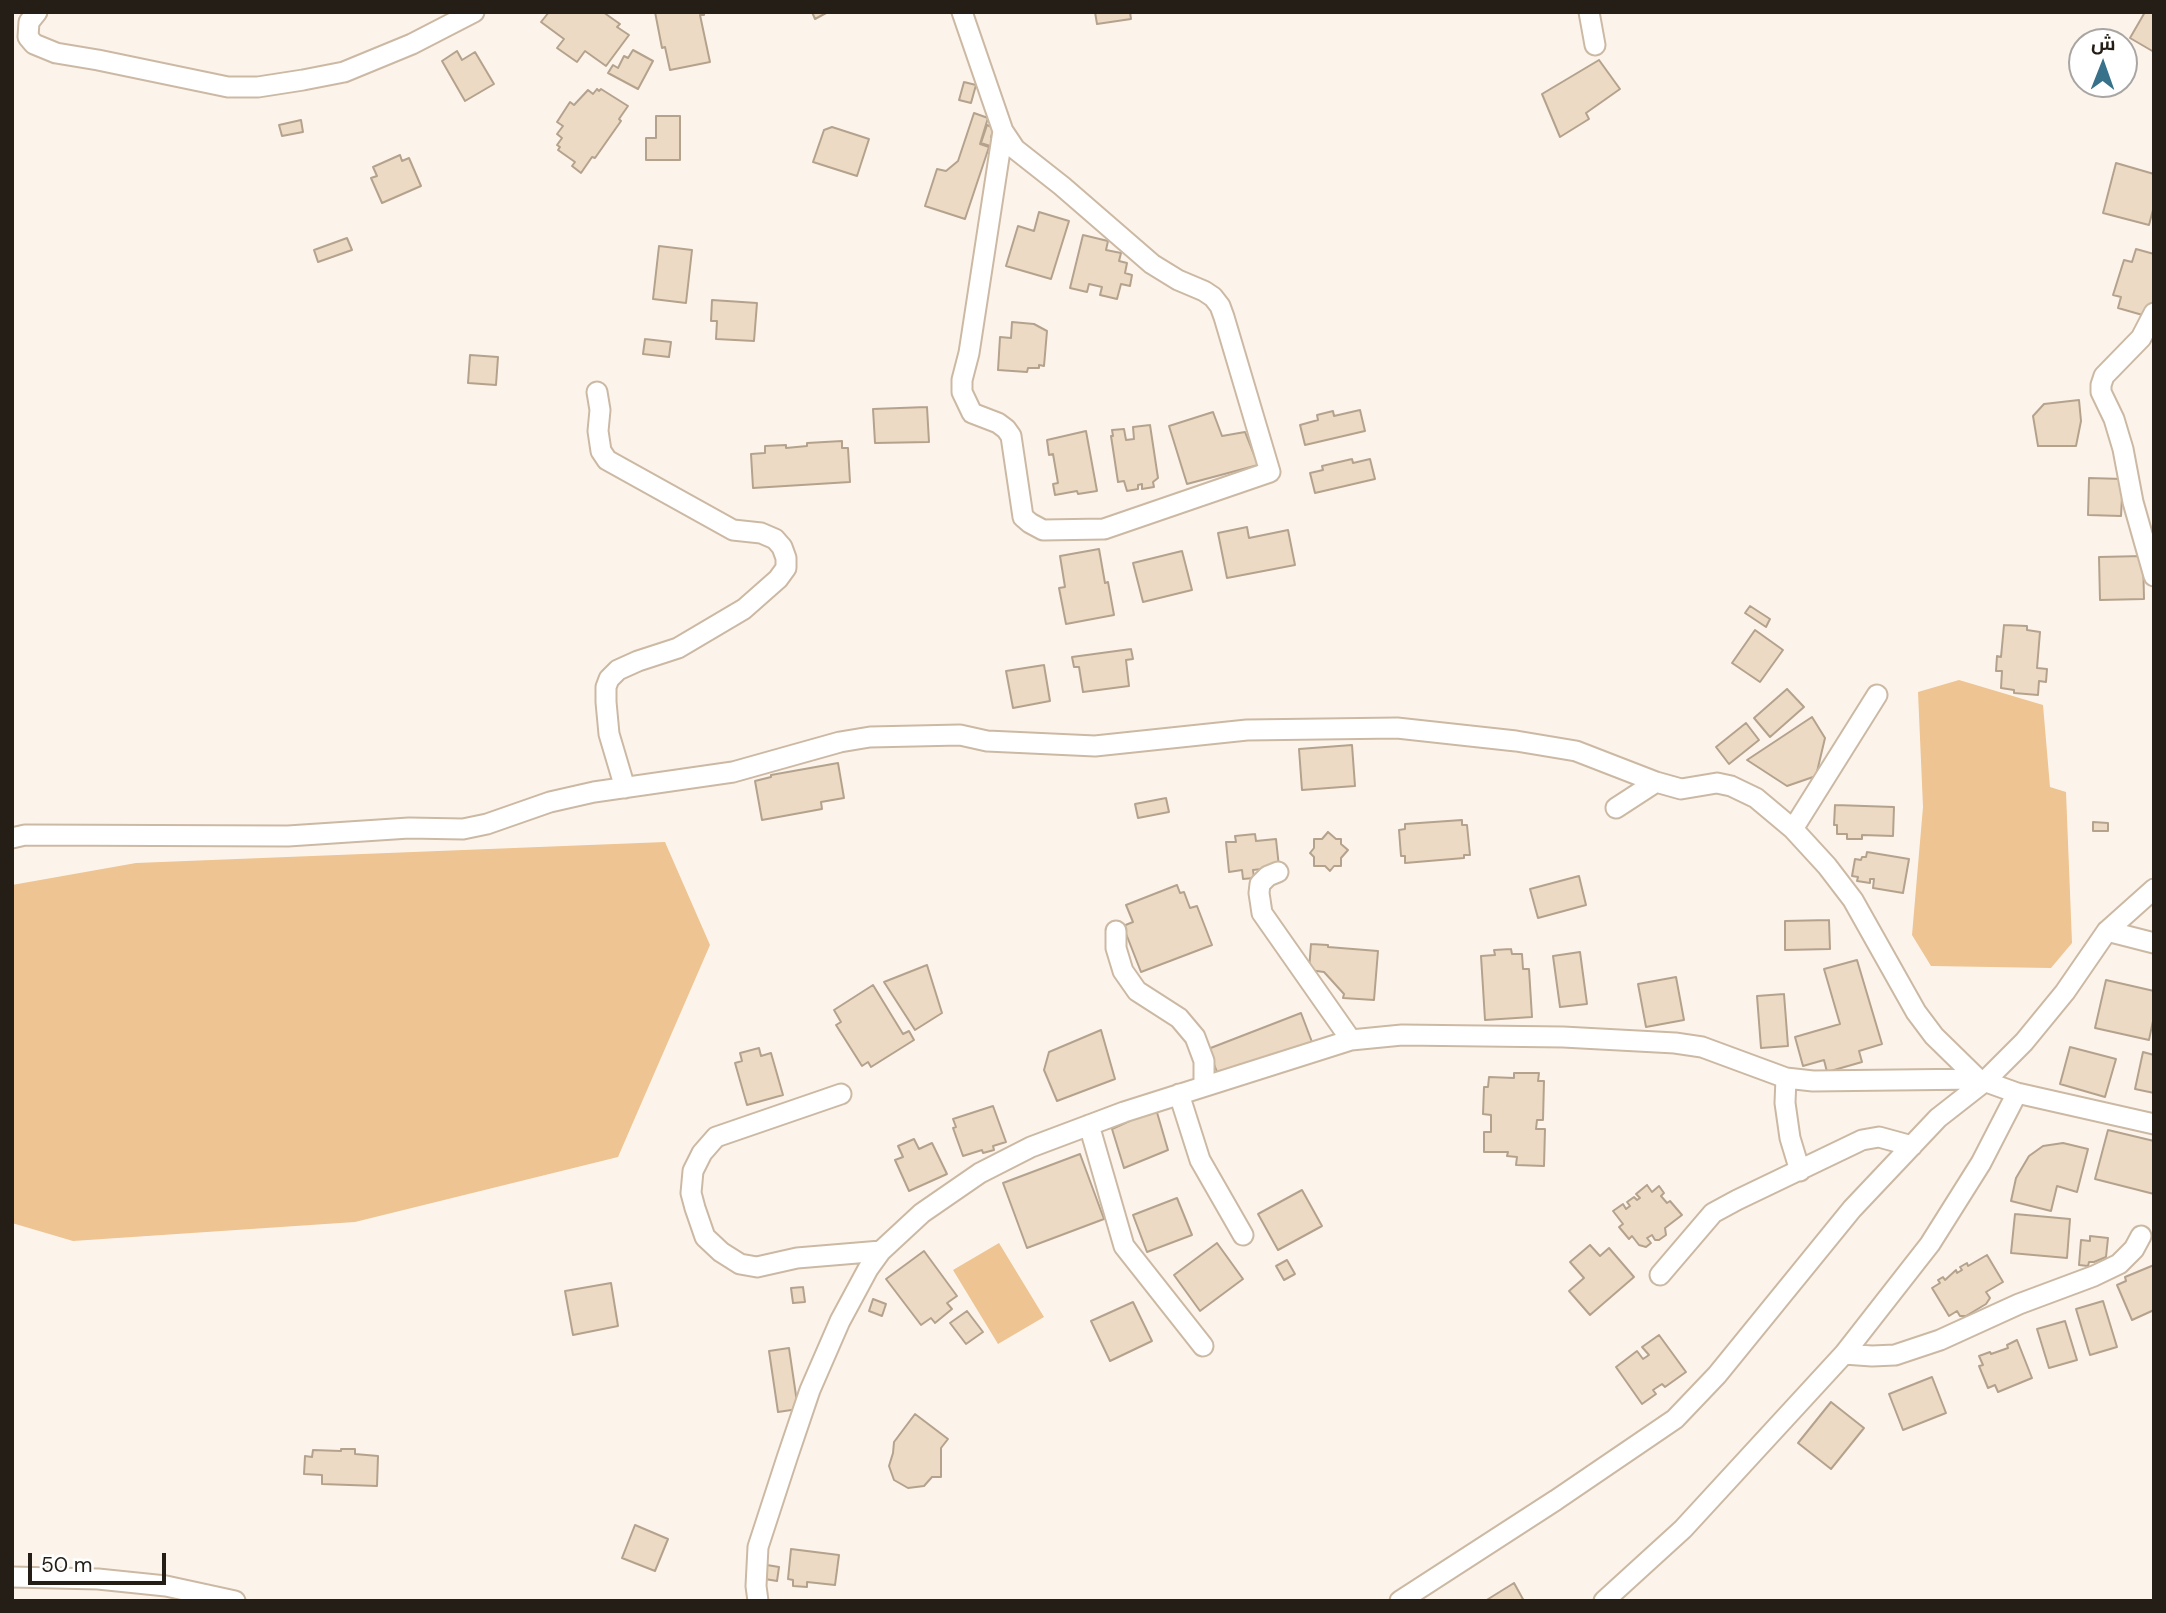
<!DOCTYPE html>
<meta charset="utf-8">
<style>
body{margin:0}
#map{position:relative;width:2166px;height:1613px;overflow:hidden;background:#fcf4eb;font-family:"DM Sans",Cairo,sans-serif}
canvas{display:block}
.frame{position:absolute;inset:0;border:14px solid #251e16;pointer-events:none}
.north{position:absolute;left:2068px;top:28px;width:70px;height:70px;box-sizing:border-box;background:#fff;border:2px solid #a8a5a2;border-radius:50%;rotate:1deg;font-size:19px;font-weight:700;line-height:28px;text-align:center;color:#251e16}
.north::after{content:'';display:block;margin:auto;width:24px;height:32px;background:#37718a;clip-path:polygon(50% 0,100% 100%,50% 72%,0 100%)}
.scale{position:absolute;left:28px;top:1553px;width:138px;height:32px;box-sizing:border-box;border:4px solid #251e16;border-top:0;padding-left:9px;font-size:21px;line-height:24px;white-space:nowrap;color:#251e16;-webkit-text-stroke:5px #fff;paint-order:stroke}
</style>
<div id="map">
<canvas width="2166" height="1613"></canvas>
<div class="frame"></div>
<div class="north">ش</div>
<div class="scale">50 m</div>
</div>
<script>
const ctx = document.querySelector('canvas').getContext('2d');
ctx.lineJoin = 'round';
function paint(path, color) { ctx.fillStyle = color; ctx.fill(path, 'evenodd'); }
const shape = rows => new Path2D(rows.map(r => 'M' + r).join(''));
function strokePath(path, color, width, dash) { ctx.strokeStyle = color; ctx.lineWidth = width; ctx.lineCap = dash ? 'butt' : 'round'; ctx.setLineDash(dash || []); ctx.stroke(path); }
paint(shape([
 [1959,680,2043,705,2050,787,2066,792,2072,943,2051,968,1931,966,1912,935,1923,807,1918,692],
 [665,842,710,945,618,1157,355,1222,73,1241,12,1223,12,885,136,863],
 [999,1243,1044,1317,998,1344,953,1270]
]), '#edc492');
const building = shape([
 [549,12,603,12,620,24,617,27,629,35,606,66,585,51,577,62,557,48,564,39,541,22,549,12],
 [655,12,704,12,704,15,700,15,710,62,670,70,665,47,662,48,655,12],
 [812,12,828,12,815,19,812,12],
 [1095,12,1130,12,1131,19,1097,24,1095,12],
 [2145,12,2154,12,2154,52,2130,38,2145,12],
 [633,50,653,61,638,89,608,73,613,65,618,68,624,56,628,58,633,50],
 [457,51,462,60,475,52,494,84,465,101,442,61,457,51],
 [1599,60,1620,89,1586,113,1589,119,1560,137,1542,94,1599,60],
 [964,82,976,85,971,103,959,100,964,82],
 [597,89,599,91,601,89,628,106,619,119,621,121,595,158,592,157,581,173,572,166,575,162,558,150,560,147,557,145,562,138,557,134,563,126,557,122,570,102,574,105,588,90,593,94,597,89],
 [974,113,988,118,980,144,989,147,965,219,925,206,937,169,946,171,958,161,974,113],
 [656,116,680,116,680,160,646,160,646,138,656,138,656,116],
 [301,120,303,132,282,136,279,125,301,120],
 [987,125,994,128,991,137,999,140,996,148,981,143,987,125],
 [832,127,869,139,857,176,813,162,824,130,832,127],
 [400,155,402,161,409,158,421,186,382,203,371,178,377,176,373,167,400,155],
 [2116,163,2154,174,2154,206,2149,225,2103,213,2116,163],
 [1039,212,1069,221,1051,279,1006,266,1018,226,1034,231,1039,212],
 [1083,235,1108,241,1106,250,1121,253,1119,261,1127,263,1125,273,1132,275,1130,286,1121,284,1117,299,1100,295,1102,287,1089,284,1087,292,1070,288,1083,235],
 [347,238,352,250,318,262,314,250,347,238],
 [659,246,692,250,686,303,653,299,659,246],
 [2136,249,2154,254,2154,305,2150,304,2146,316,2118,308,2121,297,2113,295,2124,260,2132,262,2136,249],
 [712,300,757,303,754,341,716,339,717,321,711,321,712,300],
 [1012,322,1034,324,1047,331,1044,366,1039,365,1039,368,1028,368,1027,372,998,370,1000,337,1011,338,1012,322],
 [645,339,671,342,669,357,643,354,645,339],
 [470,355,498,357,496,385,468,383,470,355],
 [2079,400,2081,421,2076,446,2038,446,2033,416,2044,404,2079,400],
 [927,407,929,442,875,443,873,409,927,407],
 [1360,410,1365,431,1305,445,1300,425,1318,420,1317,415,1333,411,1334,416,1360,410],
 [1213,412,1222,436,1245,432,1258,465,1187,484,1169,426,1213,412],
 [1150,425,1158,478,1153,482,1154,487,1142,489,1142,484,1138,485,1138,489,1127,491,1124,481,1118,482,1111,436,1113,436,1112,430,1124,429,1126,440,1134,439,1133,427,1150,425],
 [1086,431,1097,491,1078,494,1077,491,1055,495,1053,484,1058,483,1053,454,1049,455,1047,440,1086,431],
 [842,441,842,448,848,448,850,482,753,488,751,454,765,453,765,446,786,445,786,448,807,446,807,443,842,441],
 [1352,459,1353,463,1370,459,1375,479,1315,493,1310,473,1323,470,1322,466,1352,459],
 [2089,478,2123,479,2121,516,2088,515,2089,478],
 [1247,527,1249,538,1288,530,1295,565,1227,578,1218,533,1247,527],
 [1099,549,1105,583,1108,582,1114,615,1066,624,1059,588,1065,587,1060,556,1099,549],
 [1182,551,1192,590,1143,602,1133,563,1182,551],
 [2143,556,2144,599,2100,600,2099,557,2143,556],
 [1750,606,1770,619,1766,627,1745,613,1750,606],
 [2004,625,2027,626,2027,630,2040,632,2037,668,2047,669,2046,682,2039,681,2038,695,2014,693,2014,690,2001,688,2002,671,1996,671,1997,656,2001,657,2004,625],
 [1755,630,1783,650,1760,682,1732,663,1755,630],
 [1131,649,1133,659,1126,660,1129,686,1083,692,1079,667,1074,667,1072,657,1131,649],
 [1044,665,1050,701,1013,708,1006,671,1044,665],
 [1787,689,1804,707,1770,737,1754,718,1787,689],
 [1812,717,1825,738,1816,776,1787,786,1747,760,1812,717],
 [1746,723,1759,740,1729,764,1716,747,1746,723],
 [1352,745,1355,786,1302,790,1299,749,1352,745],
 [838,763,844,798,821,802,822,809,762,820,755,781,771,777,771,775,838,763],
 [1166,798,1169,812,1138,818,1135,804,1166,798],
 [1835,805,1894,807,1893,836,1862,835,1862,839,1847,839,1847,834,1837,834,1837,825,1834,825,1835,805],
 [1462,820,1462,825,1467,825,1470,855,1464,855,1464,858,1405,863,1405,856,1401,856,1399,830,1405,829,1405,824,1462,820],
 [2093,822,2108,823,2108,831,2093,831,2093,822],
 [1328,832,1336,839,1341,839,1341,844,1348,850,1341,858,1341,866,1334,866,1330,871,1325,866,1314,866,1314,857,1310,853,1314,848,1314,839,1322,839,1328,832],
 [1255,834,1256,841,1276,839,1279,867,1253,870,1254,878,1243,879,1242,870,1229,872,1226,842,1236,842,1235,836,1255,834],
 [1867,852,1909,859,1903,893,1873,888,1874,879,1870,879,1870,883,1857,881,1858,877,1852,876,1855,859,1861,860,1862,857,1866,857,1867,852],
 [1579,876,1586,905,1538,918,1530,889,1579,876],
 [1177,885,1180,893,1184,892,1190,908,1197,906,1212,945,1141,972,1123,926,1133,922,1126,905,1177,885],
 [1829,920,1830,949,1785,950,1785,921,1829,920],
 [1311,944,1328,945,1328,947,1378,951,1374,1000,1343,998,1344,994,1324,972,1309,970,1311,944],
 [1511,949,1512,954,1522,954,1523,969,1529,969,1532,1017,1485,1020,1481,956,1495,955,1494,950,1511,949],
 [1580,952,1587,1004,1560,1007,1553,956,1580,952],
 [1857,960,1882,1044,1859,1051,1862,1062,1827,1072,1824,1060,1803,1066,1795,1037,1840,1024,1824,969,1857,960],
 [927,965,942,1013,915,1030,884,982,927,965],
 [1676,977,1684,1020,1646,1027,1638,984,1676,977],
 [2106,980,2154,991,2154,1016,2149,1040,2095,1028,2106,980],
 [873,985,903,1034,909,1031,914,1040,871,1067,868,1062,862,1066,836,1025,841,1022,834,1010,873,985],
 [1784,994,1788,1046,1761,1048,1757,996,1784,994],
 [1301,1013,1312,1042,1219,1077,1208,1049,1301,1013],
 [1101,1030,1115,1079,1057,1101,1044,1070,1049,1052,1101,1030],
 [2070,1047,2116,1059,2105,1097,2060,1084,2070,1047],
 [759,1048,761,1056,771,1053,783,1095,747,1105,735,1063,742,1061,740,1053,759,1048],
 [2143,1052,2154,1055,2154,1093,2135,1089,2143,1052],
 [1514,1073,1539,1073,1538,1081,1544,1081,1543,1120,1537,1120,1536,1129,1545,1129,1544,1166,1516,1165,1517,1157,1507,1156,1508,1152,1484,1152,1484,1132,1491,1132,1491,1115,1483,1114,1484,1087,1488,1087,1489,1077,1514,1078,1514,1073],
 [993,1106,1006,1142,993,1146,994,1150,983,1153,982,1150,963,1156,953,1128,956,1127,953,1119,993,1106],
 [1156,1109,1168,1150,1124,1168,1112,1129,1156,1109],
 [2108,1130,2154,1141,2154,1194,2095,1179,2108,1130],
 [914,1139,919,1149,932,1143,947,1174,909,1191,895,1160,903,1157,898,1146,914,1139],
 [2063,1143,2088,1149,2077,1192,2057,1186,2051,1211,2011,1201,2016,1178,2029,1156,2043,1146,2063,1143],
 [1080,1154,1104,1219,1027,1248,1003,1183,1080,1154],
 [1647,1185,1652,1192,1659,1186,1664,1193,1661,1196,1667,1203,1670,1201,1682,1215,1665,1228,1666,1235,1659,1240,1655,1240,1652,1235,1647,1238,1651,1243,1646,1247,1639,1245,1632,1236,1629,1239,1619,1227,1623,1224,1613,1211,1623,1204,1626,1209,1630,1206,1627,1202,1634,1197,1637,1200,1640,1198,1636,1194,1647,1185],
 [1302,1190,1322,1226,1278,1250,1258,1214,1302,1190],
 [1177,1198,1192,1235,1147,1252,1133,1215,1177,1198],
 [2015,1214,2070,1219,2067,1258,2011,1253,2015,1214],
 [2090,1236,2108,1238,2106,1257,2094,1262,2089,1262,2088,1266,2079,1265,2081,1240,2090,1241,2090,1236],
 [1217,1243,1243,1279,1200,1311,1174,1275,1217,1243],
 [1590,1245,1600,1256,1609,1248,1634,1277,1590,1315,1569,1291,1584,1278,1570,1262,1590,1245],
 [924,1251,957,1296,947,1303,952,1309,935,1323,931,1318,921,1325,886,1279,924,1251],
 [1987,1255,2003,1282,1986,1292,1990,1298,1986,1304,1966,1316,1960,1316,1957,1311,1949,1316,1932,1288,1940,1283,1938,1280,1943,1277,1945,1280,1956,1270,1957,1273,1962,1270,1960,1267,1967,1263,1968,1266,1987,1255],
 [1287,1260,1295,1274,1284,1280,1276,1266,1287,1260],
 [2154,1265,2154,1310,2132,1320,2117,1285,2126,1281,2125,1277,2154,1265],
 [611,1283,618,1326,573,1335,565,1291,611,1283],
 [803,1287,805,1302,793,1303,791,1288,803,1287],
 [873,1299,886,1304,882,1316,869,1311,873,1299],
 [2103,1301,2117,1347,2090,1355,2076,1309,2103,1301],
 [1133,1302,1152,1341,1110,1361,1091,1321,1133,1302],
 [967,1311,983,1332,966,1344,950,1323,967,1311],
 [2065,1321,2077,1360,2049,1368,2037,1329,2065,1321],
 [1659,1335,1686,1372,1665,1387,1662,1384,1653,1390,1656,1394,1642,1404,1616,1367,1637,1351,1643,1359,1649,1355,1642,1347,1659,1335],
 [2017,1340,2032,1378,1998,1392,1995,1385,1988,1388,1979,1366,1983,1365,1979,1356,1990,1352,1991,1354,2008,1348,2007,1345,2017,1340],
 [789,1348,798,1409,778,1412,769,1351,789,1348],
 [1932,1377,1946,1413,1903,1430,1889,1394,1932,1377],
 [1831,1402,1864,1428,1831,1469,1798,1443,1831,1402],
 [915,1414,948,1439,941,1448,941,1477,932,1477,924,1486,908,1488,894,1480,889,1466,893,1453,894,1442,915,1414],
 [341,1449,355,1449,355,1454,378,1456,377,1486,322,1484,322,1475,304,1474,305,1456,312,1457,313,1450,341,1451,341,1449],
 [635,1525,668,1539,655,1571,622,1558,635,1525],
 [791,1549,839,1555,835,1585,807,1582,807,1587,793,1586,793,1580,788,1579,791,1549],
 [767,1565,779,1567,777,1581,765,1579,767,1565],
 [1514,1583,1524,1601,1485,1601,1514,1583]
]);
paint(building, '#eddac4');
strokePath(building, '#b4a28d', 2);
const street = shape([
 [37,12,29,22,28,37,34,44,56,53,98,60,228,87,258,87,303,80,344,72,412,44,474,12],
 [962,12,1003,131,1015,149,1062,186,1152,264,1178,280,1204,291,1213,297,1220,306,1224,317,1270,472,1104,529,1043,530,1030,523,1023,517,1011,436,1006,429,998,423,972,413,962,392,962,380,969,353,1003,131],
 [1589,12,1595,45],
 [2154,313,2141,338,2104,376,2101,385,2101,392,2114,419,2123,449,2133,502,2154,576],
 [597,392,600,410,598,431,601,451,607,460,733,530,761,533,775,539,782,547,786,558,786,568,778,579,744,609,678,648,638,661,618,670,609,679,606,687,606,702,609,734,625,788],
 [1616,808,1656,782],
 [1793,829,1877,695],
 [12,838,25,835,288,836,409,828,463,829,487,824,550,802,594,792,733,772,840,742,870,737,960,735,987,741,1095,746,1247,730,1397,728,1516,741,1576,751,1656,782,1681,789,1717,783,1731,786,1756,798,1793,829,1827,866,1853,900,1916,1012,1934,1036,1978,1079,2017,1093,2154,1124],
 [1278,872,1268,876,1260,884,1259,893,1262,913,1351,1040],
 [1116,931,1116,948,1123,971,1137,991,1179,1018,1195,1037,1204,1061,1204,1086],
 [2107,931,2154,943],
 [1786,1078,1785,1103,1790,1138,1800,1171],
 [841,1094,716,1137,702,1153,693,1171,691,1193,695,1208,705,1237,721,1252,740,1264,757,1267,797,1258,881,1251],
 [1179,1094,1200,1160,1243,1235],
 [1089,1125,1124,1246,1203,1346],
 [1660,1275,1713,1213,1737,1200,1862,1140,1879,1137,1912,1146],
 [1844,1354,1872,1356,1895,1355,1940,1340,2019,1304,2094,1276,2119,1264,2134,1249,2141,1236],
 [12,1577,98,1579,166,1586,235,1601],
 [758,1601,756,1586,758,1547,787,1458,810,1390,840,1321,868,1269,881,1251,922,1213,980,1173,1031,1147,1124,1112,1351,1040,1402,1035,1563,1037,1675,1043,1702,1047,1786,1078,1813,1081,1978,1079],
 [1400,1601,1556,1500,1675,1419,1717,1375,1852,1209,1938,1118,1984,1082,2024,1042,2065,992,2107,931,2154,889],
 [1604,1601,1683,1529,1844,1354,1930,1244,1981,1163,2017,1093]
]);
strokePath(street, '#ccb9a4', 23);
strokePath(street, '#fff', 19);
</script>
